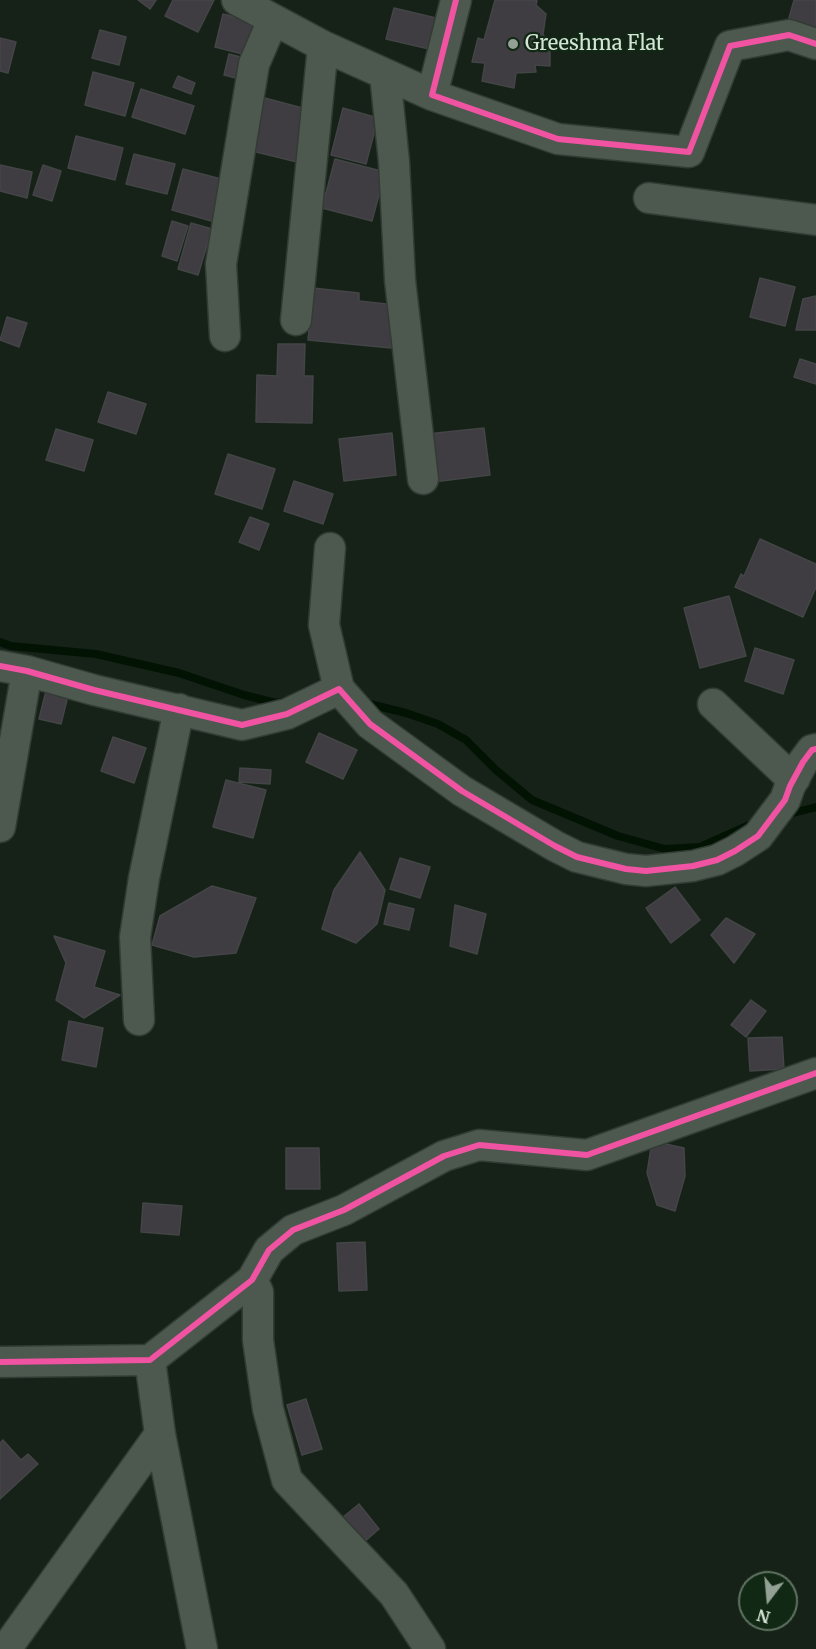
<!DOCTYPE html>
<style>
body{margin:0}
#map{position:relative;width:816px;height:1649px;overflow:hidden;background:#162218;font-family:Merriweather,serif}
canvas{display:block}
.north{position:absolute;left:738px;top:1571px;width:60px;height:60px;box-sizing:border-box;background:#102814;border:2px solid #5f7362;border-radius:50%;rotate:196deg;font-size:16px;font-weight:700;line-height:24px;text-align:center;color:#d6e4d7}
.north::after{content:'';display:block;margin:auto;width:21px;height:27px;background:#93a094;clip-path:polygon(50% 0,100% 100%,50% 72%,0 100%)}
</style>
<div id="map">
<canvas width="816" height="1649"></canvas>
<div class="north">N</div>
</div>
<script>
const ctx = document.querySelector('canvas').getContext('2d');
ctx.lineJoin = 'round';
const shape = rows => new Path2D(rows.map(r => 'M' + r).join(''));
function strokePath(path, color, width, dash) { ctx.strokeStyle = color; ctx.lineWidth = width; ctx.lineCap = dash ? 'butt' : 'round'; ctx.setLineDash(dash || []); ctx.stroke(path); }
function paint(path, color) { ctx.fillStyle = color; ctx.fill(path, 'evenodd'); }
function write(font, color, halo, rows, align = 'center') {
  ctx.font = font + ' Merriweather,serif'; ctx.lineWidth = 4.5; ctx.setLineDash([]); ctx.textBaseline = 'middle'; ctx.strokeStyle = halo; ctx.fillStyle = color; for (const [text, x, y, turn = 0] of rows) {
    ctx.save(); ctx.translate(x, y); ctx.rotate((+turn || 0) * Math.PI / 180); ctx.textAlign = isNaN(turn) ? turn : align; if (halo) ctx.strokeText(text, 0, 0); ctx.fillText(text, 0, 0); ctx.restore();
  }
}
strokePath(shape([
 [0,642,11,646,96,654,179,673,244,695,276,703,282,702],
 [366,703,406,713,438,724,466,740,496,770,532,800,618,836,665,849,700,847,756,822],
 [785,815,816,807]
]), '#021304', 8);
const building = shape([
 [138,0,156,0,150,9,138,0],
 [173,0,214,0,198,32,165,16,173,0],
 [495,0,537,0,536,5,546,14,543,34,550,47,550,66,535,65,536,72,516,73,514,88,482,81,485,63,472,62,478,38,484,40,495,0],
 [794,0,816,0,816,34,787,25,794,0],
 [394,8,436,18,429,49,386,39,394,8],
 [223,14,258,23,250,56,215,47,223,14],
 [100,30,126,37,119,65,92,58,100,30],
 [0,38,16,42,8,73,0,71,0,38],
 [229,54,252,60,247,81,224,75,229,54],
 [93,72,134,83,125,116,85,105,93,72],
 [178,76,195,83,191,94,173,87,178,76],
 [141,89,194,106,185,134,132,117,141,89],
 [265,98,310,110,297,162,252,151,265,98],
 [343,108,378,118,366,164,331,155,343,108],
 [76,136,123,148,115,180,68,168,76,136],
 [134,154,175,164,167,194,126,184,134,154],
 [335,159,385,172,372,221,322,208,335,159],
 [0,165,32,172,27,198,0,191,0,165],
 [43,165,61,171,52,201,33,195,43,165],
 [183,169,225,180,215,222,172,210,183,169],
 [172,221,188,226,177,261,162,256,172,221],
 [191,223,212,229,198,275,178,269,191,223],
 [760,278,795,287,785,326,750,317,760,278],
 [313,288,359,293,359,301,396,305,391,348,308,340,313,288],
 [816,296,816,330,796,330,803,299,816,296],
 [7,317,27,323,19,347,0,340,7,317],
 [278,344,305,344,304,376,313,376,312,423,256,422,257,375,277,376,278,344],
 [800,359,816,364,816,384,794,377,800,359],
 [108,392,146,404,136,434,98,422,108,392],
 [484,428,490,475,433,482,427,434,484,428],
 [56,429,93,440,84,471,46,460,56,429],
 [392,433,396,475,344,481,339,439,392,433],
 [228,454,275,469,262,509,215,494,228,454],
 [294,481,333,494,323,524,284,511,294,481],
 [250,517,269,524,259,550,239,542,250,517],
 [760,539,816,564,816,587,803,617,735,587,741,574,744,576,760,539],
 [729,596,746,656,700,668,684,608,729,596],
 [755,648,794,660,783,694,745,681,755,648],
 [46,691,68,696,61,724,39,719,46,691],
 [319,733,357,750,343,779,306,762,319,733],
 [113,737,146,748,134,783,101,771,113,737],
 [240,768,271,770,270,784,239,782,240,768],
 [226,780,266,790,253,838,213,827,226,780],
 [360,852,385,890,377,924,356,943,322,929,334,890,360,852],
 [400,858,430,867,420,898,390,889,400,858],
 [212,886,256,898,236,953,194,957,152,945,160,916,212,886],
 [675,887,700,920,671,943,646,908,675,887],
 [389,903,414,909,409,930,384,924,389,903],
 [455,905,486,914,477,954,450,946,455,905],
 [726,918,755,934,734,963,711,935,726,918],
 [54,936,105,951,94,987,120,995,84,1018,56,1000,66,963,54,936],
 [751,1000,766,1011,746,1037,731,1025,751,1000],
 [69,1021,103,1028,96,1067,62,1060,69,1021],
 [782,1037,784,1069,750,1071,748,1038,782,1037],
 [652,1141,684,1148,685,1176,675,1211,657,1205,647,1173,652,1141],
 [286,1148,319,1148,320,1189,286,1189,286,1148],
 [143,1203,182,1206,179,1235,141,1232,143,1203],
 [365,1242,367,1290,339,1291,337,1243,365,1242],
 [306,1399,322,1449,302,1455,287,1405,306,1399],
 [3,1440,21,1460,28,1454,38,1464,0,1499,0,1443,3,1440],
 [359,1504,379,1529,363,1543,342,1518,359,1504]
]);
paint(building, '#3f3d42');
strokePath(building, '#434546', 1.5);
const street = shape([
 [237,0,323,46,432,95],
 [456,0,432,95,558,139,689,152,730,46,789,35,816,44],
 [385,74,394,162,400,280,423,479],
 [649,198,816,220],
 [296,320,323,46],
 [225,336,221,264,254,64,273,20],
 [330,548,324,625,339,689],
 [0,666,27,671,94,690,242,725,287,714,339,689,370,724,462,791,555,846,577,857,626,869,646,871,693,866,717,860,735,851,758,836,785,800,790,786,803,762,812,750,816,749],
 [713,704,787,774,795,778],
 [0,827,27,671],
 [139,1020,135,937,144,878,179,709],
 [252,1280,258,1292,258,1340,268,1409,287,1480,394,1594,430,1649],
 [150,1360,160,1434,202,1649],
 [0,1362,150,1360,252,1280,269,1250,293,1230,344,1210,444,1156,479,1145,587,1155,816,1073],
 [6,1649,160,1434]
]);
strokePath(street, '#323c34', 33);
strokePath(street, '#4d584f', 30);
strokePath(shape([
 [456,0,432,95,558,139,689,152,730,46,789,35,816,44],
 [0,666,27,671,94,690,242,725,287,714,339,689,370,724,462,791,555,846,577,857,626,869,646,871,693,866,717,860,735,851,758,836,785,800,790,786,803,762,812,750,816,749],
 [0,1362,150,1360,252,1280,269,1250,293,1230,344,1210,444,1156,479,1145,587,1155,816,1073]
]), '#f153a3', 6);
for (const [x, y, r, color] of [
 [513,44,6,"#93a094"]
]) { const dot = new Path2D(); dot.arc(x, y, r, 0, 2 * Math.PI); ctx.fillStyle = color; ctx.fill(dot); strokePath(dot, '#102814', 2); }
write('20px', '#d6e4d7', '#102814', [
 ["Greeshma Flat",525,44]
], 'left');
</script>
